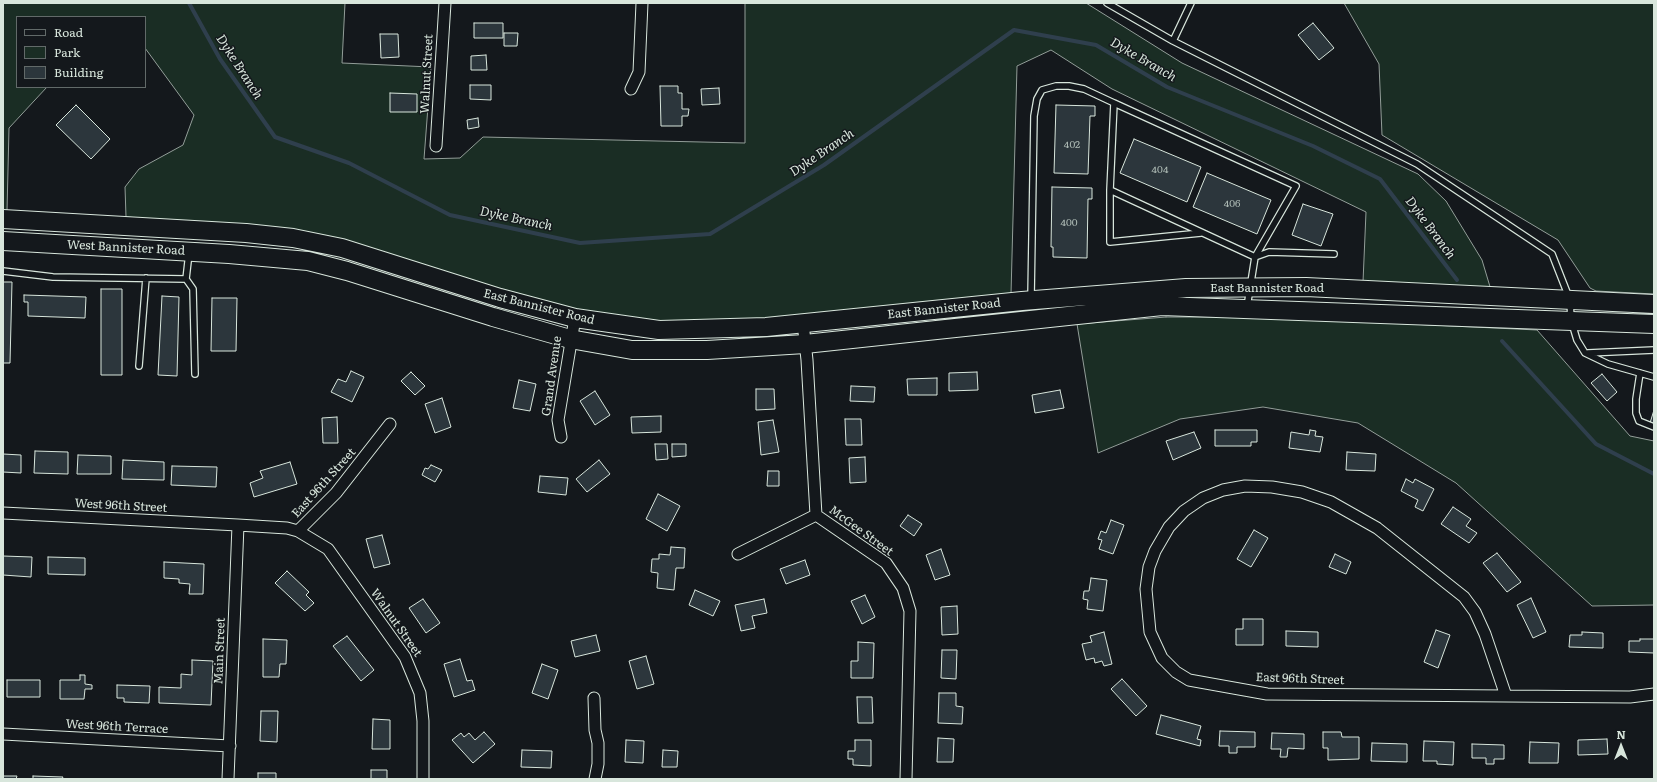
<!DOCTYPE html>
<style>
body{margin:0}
#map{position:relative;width:1657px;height:782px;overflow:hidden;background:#14181c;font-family:Literata,serif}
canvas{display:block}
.frame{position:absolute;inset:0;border:4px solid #d8e6dc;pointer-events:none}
.legend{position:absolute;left:16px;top:16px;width:130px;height:72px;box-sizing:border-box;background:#14181c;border:1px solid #626a69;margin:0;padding:5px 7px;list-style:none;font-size:12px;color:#d8e6dc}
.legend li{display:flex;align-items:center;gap:8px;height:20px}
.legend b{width:20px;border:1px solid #626a69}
.north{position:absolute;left:1601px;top:726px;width:40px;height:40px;-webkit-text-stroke:3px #14181c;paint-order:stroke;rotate:0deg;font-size:11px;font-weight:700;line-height:16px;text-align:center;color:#d8e6dc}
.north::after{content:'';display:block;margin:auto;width:14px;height:18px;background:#d8e6dc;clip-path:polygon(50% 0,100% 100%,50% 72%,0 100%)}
</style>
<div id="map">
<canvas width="1657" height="782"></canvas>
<div class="frame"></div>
<ul class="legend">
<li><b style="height:5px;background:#14181c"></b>Road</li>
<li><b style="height:11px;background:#1a2d24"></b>Park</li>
<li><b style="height:11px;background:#2c363c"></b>Building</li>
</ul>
<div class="north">N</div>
</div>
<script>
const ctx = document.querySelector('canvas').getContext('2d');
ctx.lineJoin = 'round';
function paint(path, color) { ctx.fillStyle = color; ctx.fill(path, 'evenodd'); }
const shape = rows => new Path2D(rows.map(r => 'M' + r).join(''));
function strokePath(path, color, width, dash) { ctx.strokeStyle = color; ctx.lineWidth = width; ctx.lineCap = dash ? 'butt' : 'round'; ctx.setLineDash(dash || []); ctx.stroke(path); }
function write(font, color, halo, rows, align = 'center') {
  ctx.font = font + ' Literata,serif'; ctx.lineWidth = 3; ctx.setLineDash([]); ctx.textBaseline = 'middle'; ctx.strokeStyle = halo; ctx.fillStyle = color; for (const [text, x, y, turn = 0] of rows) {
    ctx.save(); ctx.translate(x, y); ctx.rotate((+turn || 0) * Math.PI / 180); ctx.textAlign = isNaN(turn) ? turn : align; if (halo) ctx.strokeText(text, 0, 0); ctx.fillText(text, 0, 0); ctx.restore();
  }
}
const green = shape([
 [3,3,345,3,342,63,431,67,424,159,460,158,483,137,745,143,745,3,1086,3,1182,63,1418,174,1446,201,1482,260,1491,290,1363,282,1366,212,1112,89,1051,50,1017,66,1011,294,756,321,693,322,646,320,593,313,526,297,287,230,126,217,125,187,139,169,183,145,194,115,145,48,145,17,17,17,17,87,47,87,9,128,7,211,3,211,3,3],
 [1344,3,1654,3,1654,294,1596,291,1590,288,1558,240,1382,135,1379,64,1344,3],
 [1166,317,1261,317,1537,330,1630,436,1654,441,1654,605,1592,606,1456,483,1358,423,1263,407,1180,419,1098,453,1077,324,1166,317]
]);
paint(green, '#1a2d24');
strokePath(green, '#939e99', 1);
strokePath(shape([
 [189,3,220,59,275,137,349,163,450,215,580,243,710,234,824,165,1014,30,1096,45,1167,87,1313,146,1380,179,1457,280],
 [1502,341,1596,444,1654,474]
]), '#2f3f4d', 4);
const building = shape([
 [474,23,503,23,503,38,474,38,474,23],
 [1313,23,1334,48,1319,60,1298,35,1313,23],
 [504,33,518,33,517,46,504,46,504,33],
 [380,34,398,34,399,57,381,58,380,34],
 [486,55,487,70,471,70,471,56,486,55],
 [470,85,491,85,491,100,470,99,470,85],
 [660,86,678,86,678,93,682,93,682,109,689,109,688,116,682,116,682,126,661,126,660,86],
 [719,88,720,104,702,105,701,89,719,88],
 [390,93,417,94,417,112,390,112,390,93],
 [76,105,110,139,91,159,56,125,76,105],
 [1056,105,1095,106,1095,116,1090,116,1088,174,1054,173,1056,105],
 [478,118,479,127,468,129,467,120,478,118],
 [1134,139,1201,167,1187,202,1120,173,1134,139],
 [1207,173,1271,200,1257,234,1193,207,1207,173],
 [1052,187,1092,188,1092,199,1088,199,1087,258,1053,257,1053,247,1051,247,1052,187],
 [1303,204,1333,214,1321,246,1292,235,1303,204],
 [3,282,12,282,10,363,3,363,3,282],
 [101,289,122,289,122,375,101,375,101,289],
 [24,295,86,297,85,318,28,316,28,302,24,302,24,295],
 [162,296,179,297,177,376,158,375,162,296],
 [212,298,237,298,236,351,211,351,212,298],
 [351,371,364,377,352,402,331,392,338,379,346,382,351,371],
 [411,372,425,386,415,395,401,381,411,372],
 [977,372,978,390,949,391,949,373,977,372],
 [1602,374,1617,392,1607,401,1591,383,1602,374],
 [937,378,937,395,908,395,907,379,937,378],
 [519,380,536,384,530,411,513,408,519,380],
 [851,386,875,387,874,402,850,401,851,386],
 [756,389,774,389,775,409,756,410,756,389],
 [1060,390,1064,408,1035,413,1032,395,1060,390],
 [595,391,610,415,595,425,580,401,595,391],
 [442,398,451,427,435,433,425,404,442,398],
 [1654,410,1654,424,1650,423,1654,410],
 [661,416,661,432,632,433,631,417,661,416],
 [337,417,338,443,323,443,322,418,337,417],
 [845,419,861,419,862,445,846,445,845,419],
 [773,420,779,452,761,455,758,422,773,420],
 [1215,430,1257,430,1257,442,1251,442,1251,446,1215,446,1215,430],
 [1310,430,1316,431,1315,436,1323,437,1320,452,1289,448,1291,432,1309,435,1310,430],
 [1194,432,1201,448,1173,460,1166,441,1194,432],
 [655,444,667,444,668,459,656,460,655,444],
 [672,444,686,444,686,456,672,457,672,444],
 [35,451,68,452,68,474,34,473,35,451],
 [1347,452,1376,454,1375,471,1346,470,1347,452],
 [3,454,21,455,21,473,3,472,3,454],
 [78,455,111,456,111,474,77,474,78,455],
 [865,457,866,482,850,483,849,458,865,457],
 [123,460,164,462,164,480,122,479,123,460],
 [599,460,610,474,587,492,576,479,599,460],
 [290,462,297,484,254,497,250,483,263,478,260,471,290,462],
 [431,465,442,470,435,482,422,475,425,468,428,469,431,465],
 [172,466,217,467,216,487,171,485,172,466],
 [768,471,779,471,779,486,767,486,768,471],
 [540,476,568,478,566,495,538,492,540,476],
 [1406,479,1413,483,1415,479,1434,489,1423,511,1415,507,1418,500,1401,491,1406,479],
 [658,494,680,506,667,531,646,519,658,494],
 [1453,507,1471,519,1466,526,1477,533,1469,543,1441,524,1453,507],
 [908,515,922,524,914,536,900,526,908,515],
 [1111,520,1124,525,1113,554,1099,549,1102,540,1098,539,1101,531,1106,533,1111,520],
 [1254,530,1268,538,1251,567,1237,559,1254,530],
 [382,535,390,564,374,568,366,539,382,535],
 [671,547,685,548,684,568,676,568,674,590,657,588,658,573,651,572,652,559,659,559,659,554,670,555,671,547],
 [941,549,950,575,935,580,926,555,941,549],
 [1497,553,1521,582,1507,592,1483,563,1497,553],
 [1335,554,1351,562,1346,574,1329,567,1335,554],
 [3,556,32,557,31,577,3,575,3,556],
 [48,557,85,558,85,575,48,574,48,557],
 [805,560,810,575,786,584,780,569,805,560],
 [164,562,204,564,203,594,189,594,190,584,179,583,179,579,164,578,164,562],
 [287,571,309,592,306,595,314,603,305,611,275,583,287,571],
 [1091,578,1107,580,1103,611,1087,609,1088,600,1083,599,1084,591,1089,591,1091,578],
 [695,590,720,601,713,616,689,605,695,590],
 [865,595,875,617,862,624,851,601,865,595],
 [1531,598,1546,632,1533,638,1517,605,1531,598],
 [423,599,440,623,426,633,409,608,423,599],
 [764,599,767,613,752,616,755,628,741,631,735,605,764,599],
 [957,606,958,634,942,635,941,607,957,606],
 [1243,619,1263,619,1263,645,1236,645,1236,629,1243,629,1243,619],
 [1436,630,1450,635,1438,668,1424,662,1436,630],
 [1286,631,1318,632,1318,647,1286,646,1286,631],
 [1104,632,1112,664,1104,666,1102,661,1095,663,1094,658,1086,660,1082,644,1092,642,1090,636,1104,632],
 [1582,632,1603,633,1603,648,1569,647,1570,635,1582,635,1582,632],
 [596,635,600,651,575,657,571,641,596,635],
 [347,636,374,670,361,681,333,646,347,636],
 [263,639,287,640,286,664,280,664,279,677,263,677,263,639],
 [1640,639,1654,639,1654,653,1629,652,1629,641,1640,641,1640,639],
 [858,642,874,643,873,678,851,678,851,661,858,661,858,642],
 [942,650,957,650,956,679,941,678,942,650],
 [646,656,654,684,637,689,629,661,646,656],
 [460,659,467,681,472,680,475,690,454,697,444,664,460,659],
 [192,660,213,661,211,705,159,703,159,687,181,688,181,674,192,675,192,660],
 [542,664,558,670,548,699,532,693,542,664],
 [80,675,85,675,85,684,92,685,92,689,85,689,84,699,60,699,60,680,80,680,80,675],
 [1122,679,1147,706,1136,716,1111,689,1122,679],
 [7,680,40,680,40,697,7,697,7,680],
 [117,685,150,686,149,703,124,702,124,698,117,698,117,685],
 [939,693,956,693,956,706,963,707,962,724,938,723,939,693],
 [857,697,872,697,873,723,858,723,857,697],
 [261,711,278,711,277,742,260,741,261,711],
 [1161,715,1201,726,1197,739,1201,740,1200,746,1156,734,1161,715],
 [373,719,390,720,390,749,372,749,373,719],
 [1220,731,1255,732,1255,747,1237,747,1237,753,1229,753,1229,746,1219,746,1220,731],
 [484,732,495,744,473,763,452,740,461,733,464,737,469,733,475,740,484,732],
 [1323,732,1341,732,1342,737,1359,737,1359,759,1328,760,1328,748,1323,748,1323,732],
 [1272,733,1304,734,1304,749,1288,748,1287,757,1280,757,1281,749,1271,749,1272,733],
 [938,738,954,739,953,762,937,762,938,738],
 [1607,739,1608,754,1578,755,1578,740,1607,739],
 [626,740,644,741,643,763,625,762,626,740],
 [855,740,871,740,871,766,853,765,853,759,848,759,848,751,855,751,855,740],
 [1424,741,1454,742,1453,765,1437,764,1437,761,1423,761,1424,741],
 [1530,742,1559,743,1558,763,1529,763,1530,742],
 [1372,743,1407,744,1407,762,1371,761,1372,743],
 [1472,744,1504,745,1504,759,1494,759,1494,764,1486,764,1486,758,1472,758,1472,744],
 [522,750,552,751,551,768,521,767,522,750],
 [663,750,678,751,677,767,662,767,663,750],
 [371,770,387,770,387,779,371,779,371,770],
 [258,773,276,773,276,779,258,779,258,773],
 [3,776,17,776,16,779,3,779,3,776],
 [33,776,63,777,62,779,33,779,33,776]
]);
paint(building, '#2c363c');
strokePath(building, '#d8e6dc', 1);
const service = shape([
 [1107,3,1173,41,1417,164,1552,254,1570,300,1571,320,1577,340,1585,353,1608,364,1654,377],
 [1173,41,1191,3],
 [1114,103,1296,186,1255,257],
 [1110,190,1110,242,1201,233],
 [1255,257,1269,252,1334,254],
 [3,271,53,277,186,279,193,289,195,374],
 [186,279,189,253],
 [1031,297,1034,116,1037,99,1042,90,1056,86,1069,86,1084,89,1114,103,1110,190,1255,257,1247,307],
 [1588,353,1654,350],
 [139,366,146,278],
 [1640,373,1636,399,1636,413,1639,421,1654,427]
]);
const minor = shape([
 [631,89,639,72,642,3],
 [436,146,445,3],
 [803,323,807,360,816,515,886,563,903,588,910,611,906,779],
 [561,437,558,420,575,318],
 [1245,486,1272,487,1302,492,1331,502,1377,528,1464,597,1475,612,1485,634,1506,696,1267,694,1189,680,1176,672,1162,658,1150,632,1146,589,1149,567,1155,551,1169,527,1184,511,1203,498,1223,490,1245,486],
 [3,513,238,525,287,528,298,531,336,493,390,424],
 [298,531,328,549,405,657,420,693,423,721,423,779],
 [738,554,816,515],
 [1506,696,1630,697,1654,694],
 [594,698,595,730,598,743,598,764,595,779],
 [3,734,230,746],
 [228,779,238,525]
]);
const primary = shape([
 [3,219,246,233,293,238,342,248,500,298,575,318,659,330,766,327,1022,301,1186,288,1306,287,1654,304],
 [3,241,229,254,308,261,347,271,493,317,570,339,632,350,707,350,805,344,1162,306,1654,324]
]);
strokePath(service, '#d8e6dc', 8);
strokePath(minor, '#d8e6dc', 13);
strokePath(primary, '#d8e6dc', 20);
strokePath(service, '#14181c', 5.5);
strokePath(minor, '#14181c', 11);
strokePath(primary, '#14181c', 18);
write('10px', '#adbab4', null, [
 ["402",1072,145],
 ["404",1160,170],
 ["406",1232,204],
 ["400",1069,223]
]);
write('12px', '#d8e6dc', '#14181c', [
 ["Walnut Street",427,74,-87],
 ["West Bannister Road",126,248,3],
 ["East Bannister Road",1267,288],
 ["East Bannister Road",539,307,14],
 ["East Bannister Road",944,309,-6],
 ["Grand Avenue",552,376,-82],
 ["East 96th Street",324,483,-48],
 ["West 96th Street",121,506,3],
 ["McGee Street",861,531,36],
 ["Walnut Street",396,623,55],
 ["Main Street",220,651,-88],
 ["East 96th Street",1300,679,2],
 ["West 96th Terrace",117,727,3]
]);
write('italic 13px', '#d8e6dc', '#14181c', [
 ["Dyke Branch",1143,60,30],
 ["Dyke Branch",239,67,57],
 ["Dyke Branch",822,153,-34],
 ["Dyke Branch",516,219,12],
 ["Dyke Branch",1430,228,53]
]);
</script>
